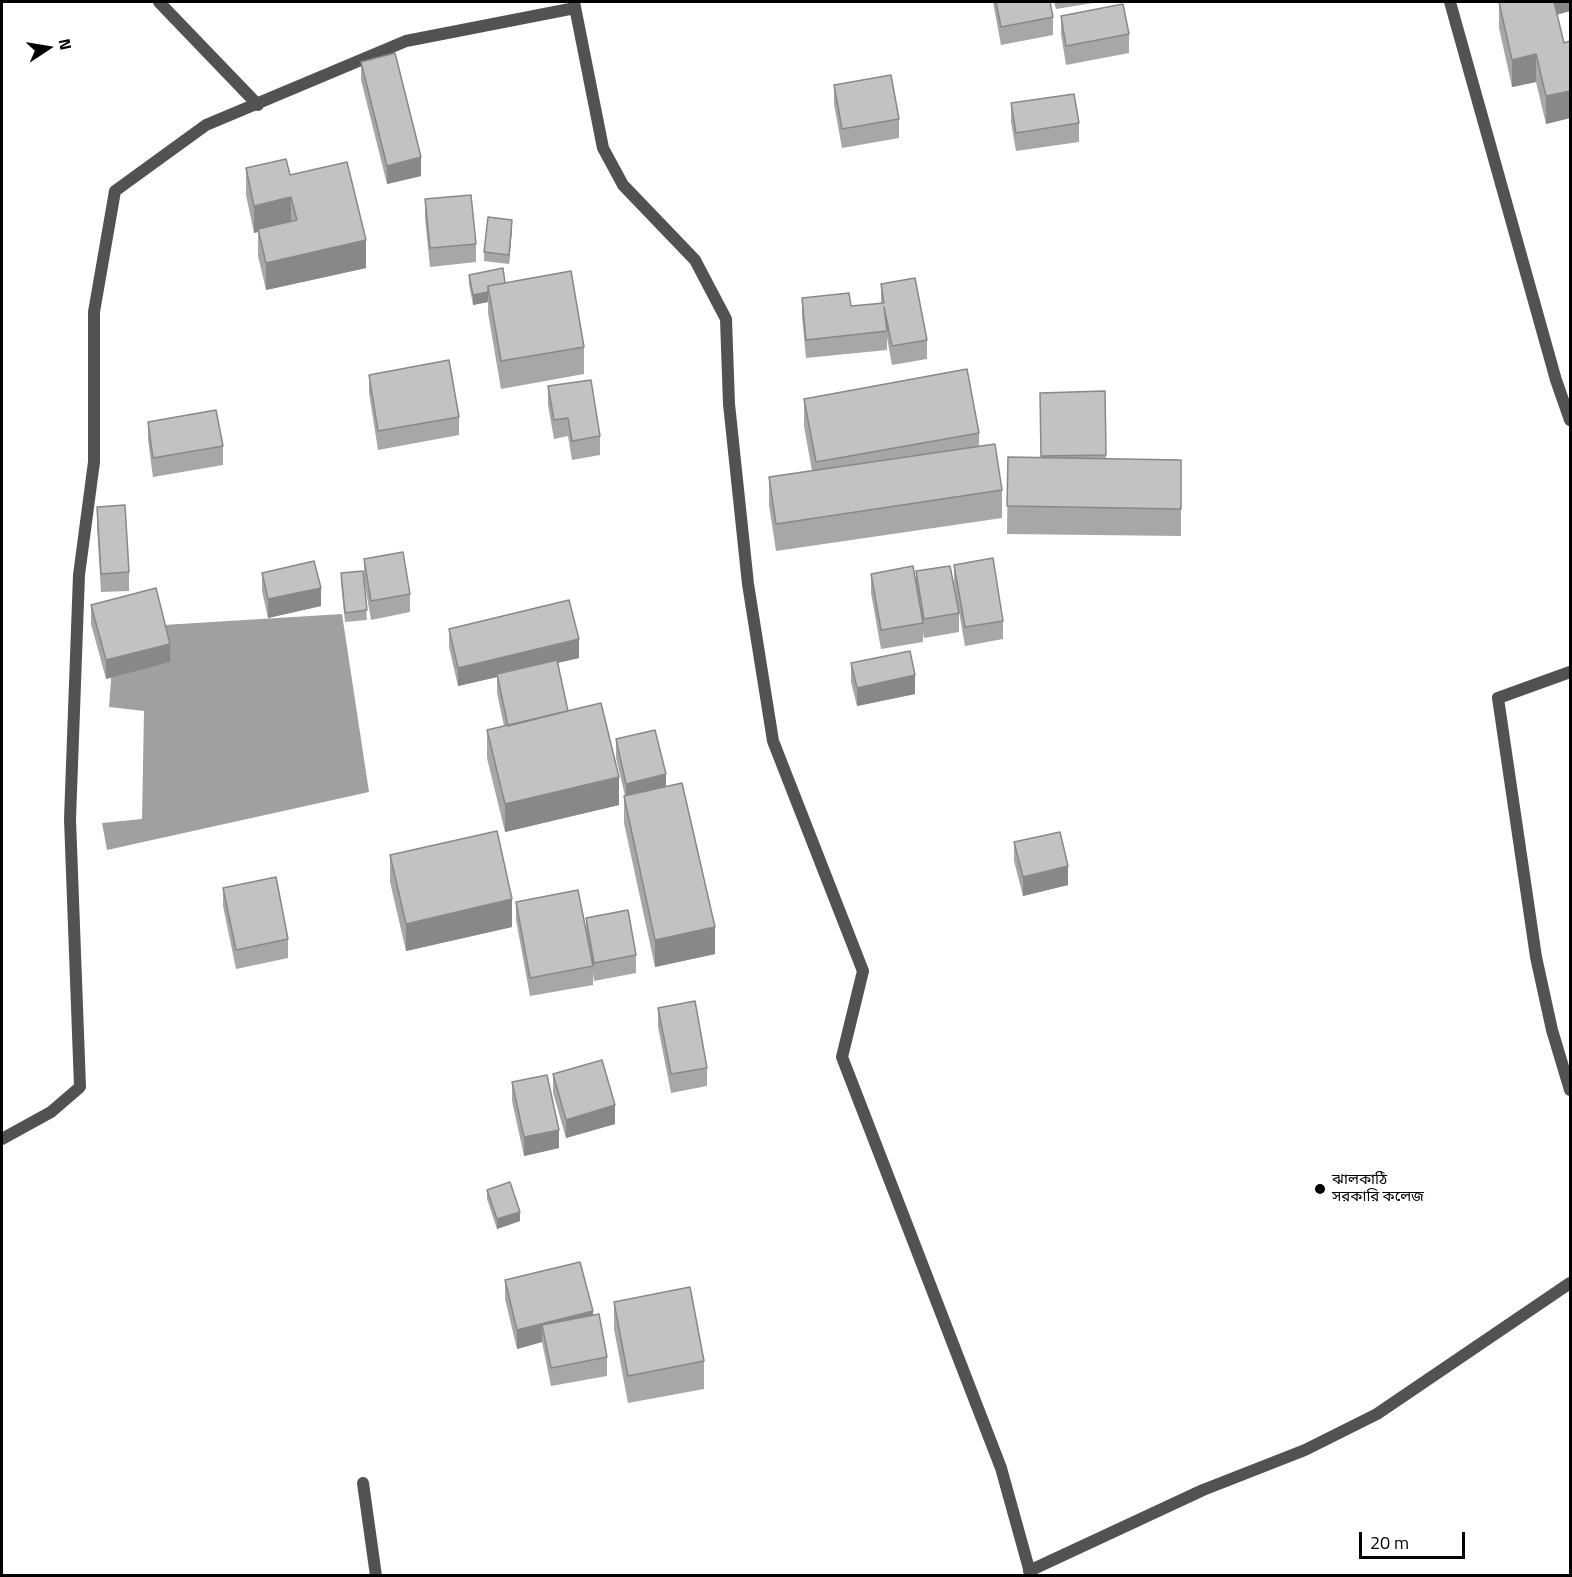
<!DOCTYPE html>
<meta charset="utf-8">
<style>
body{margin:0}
#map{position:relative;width:1572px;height:1577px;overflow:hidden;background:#fff;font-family:"Titillium Web",sans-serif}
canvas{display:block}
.frame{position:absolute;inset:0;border:3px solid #000;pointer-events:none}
.north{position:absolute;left:18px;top:18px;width:60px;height:60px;-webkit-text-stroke:4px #fff;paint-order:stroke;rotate:78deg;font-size:16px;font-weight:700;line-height:24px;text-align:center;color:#000}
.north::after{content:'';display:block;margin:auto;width:21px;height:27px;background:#000;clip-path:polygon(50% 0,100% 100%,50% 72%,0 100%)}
.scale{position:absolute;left:1359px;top:1532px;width:106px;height:27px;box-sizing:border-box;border:3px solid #000;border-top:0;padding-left:8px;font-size:18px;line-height:21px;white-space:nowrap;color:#000;-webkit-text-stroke:4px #fff;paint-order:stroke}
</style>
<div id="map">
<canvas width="1572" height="1577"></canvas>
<div class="frame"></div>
<div class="north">N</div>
<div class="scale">20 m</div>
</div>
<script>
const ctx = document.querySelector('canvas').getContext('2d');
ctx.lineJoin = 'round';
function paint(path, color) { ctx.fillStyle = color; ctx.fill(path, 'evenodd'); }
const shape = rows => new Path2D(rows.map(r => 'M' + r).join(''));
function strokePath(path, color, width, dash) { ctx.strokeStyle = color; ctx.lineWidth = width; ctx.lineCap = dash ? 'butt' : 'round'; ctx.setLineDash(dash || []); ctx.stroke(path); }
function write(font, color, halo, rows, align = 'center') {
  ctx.font = font + ' "Titillium Web","Noto Sans Bengali",sans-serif'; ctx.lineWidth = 4.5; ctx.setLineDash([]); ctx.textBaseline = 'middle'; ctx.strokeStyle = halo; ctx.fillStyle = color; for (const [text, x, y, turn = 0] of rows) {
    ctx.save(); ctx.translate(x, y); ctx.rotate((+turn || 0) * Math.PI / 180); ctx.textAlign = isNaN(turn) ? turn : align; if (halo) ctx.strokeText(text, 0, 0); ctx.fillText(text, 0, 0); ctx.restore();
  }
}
paint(shape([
 [342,614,369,792,107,850,102,823,142,819,144,711,109,707,115,628]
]), '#a0a0a0');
strokePath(shape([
 [159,2,258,105],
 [574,2,603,148,623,185,695,260,726,319,729,404,748,584,773,741,863,971,842,1057,1001,1468,1031,1576],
 [1450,2,1556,380,1570,420],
 [1570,672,1498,698,1536,957,1552,1030,1570,1090],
 [2,1139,51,1112,80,1087,70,819,79,575,94,462,94,312,115,191,206,125,406,41,575,8],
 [363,1483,376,1576],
 [1029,1571,1203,1490,1305,1450,1377,1414,1570,1283]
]), '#525252', 12);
paint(shape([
 [993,2,1050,2,1053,17,1053,35,1001,45],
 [1054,2,1099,2,1056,9],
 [1499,2,1570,2,1570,11,1557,15,1564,43,1570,41,1570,118,1546,124,1536,82,1512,87,1499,28],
 [1061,16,1129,34,1129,53,1066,65,1061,34],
 [361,62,421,176,387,184,361,80],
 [834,85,899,119,899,138,842,148,834,104],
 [1011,103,1079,123,1079,142,1016,151,1011,122],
 [246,168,290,175,366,268,266,290,258,256,258,232,254,233,246,195],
 [425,199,476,244,476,262,430,267,425,218],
 [512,229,509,264,484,261,484,252],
 [469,275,505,283,584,347,584,374,501,389,488,313,488,302,473,305,469,284],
 [881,284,927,340,927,359,892,365,887,338,887,350,806,358,802,317,802,298,851,306,881,303],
 [369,375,459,417,459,435,378,450,369,393],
 [548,386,600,436,600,455,572,460,568,436,554,439,548,405],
 [1105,391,1106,459,1181,460,1181,536,1007,534,1008,457,1041,458,1040,393],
 [804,399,979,433,979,446,1002,490,1002,518,776,551,769,505,769,477,812,471,804,426],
 [148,422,223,446,223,465,153,477,148,440],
 [97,507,129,572,129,591,101,592,97,526],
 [364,559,410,594,410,612,371,620,364,579,367,620,345,622,341,583,341,573,364,577],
 [954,565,1003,621,1003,639,965,646,954,583],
 [916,571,959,613,959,632,924,638,923,632,923,642,881,649,871,593,871,574,916,582],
 [262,573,321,606,268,618,262,591],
 [91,605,170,662,106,679,91,624],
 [449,629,579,658,557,663,568,711,619,805,505,832,487,758,487,730,504,726,497,693,497,677,458,686,449,647],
 [851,663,915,694,857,706,851,682],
 [616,739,666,786,715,954,655,967,624,823,624,796,625,796,616,758],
 [1014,842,1068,885,1023,896,1014,861],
 [390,855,512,927,406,951,390,882],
 [223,888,288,939,288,958,236,969,223,906],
 [516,902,586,931,586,918,636,955,636,973,594,981,593,972,593,985,530,996,516,920],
 [658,1008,707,1068,707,1086,671,1093,658,1027],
 [553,1074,615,1124,566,1138,553,1093],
 [512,1082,559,1148,524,1156,512,1101],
 [487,1190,520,1221,497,1229,487,1199],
 [505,1280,593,1316,607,1357,607,1376,551,1386,542,1342,517,1349,505,1299],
 [614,1302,704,1361,704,1389,628,1403,614,1329]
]), '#a7a7a7');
paint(shape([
 [1551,2,1570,2,1570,11,1551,16],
 [1536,54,1536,82,1512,87,1512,60],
 [1570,91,1570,118,1546,124,1546,96],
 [421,157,421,176,387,184,387,166],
 [291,197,291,225,258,229,258,232,254,233,254,206],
 [512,220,512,229,509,264,509,255],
 [366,240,366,268,266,290,266,263],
 [488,292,488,302,473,305,473,295],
 [321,588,321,606,268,618,268,599],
 [579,639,579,658,497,677,497,674,497,677,458,686,458,668],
 [170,644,170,662,106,679,106,660],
 [915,675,915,694,857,706,857,688],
 [666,774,666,793,626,802,626,784],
 [619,777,619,805,505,832,505,804],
 [1068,866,1068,885,1023,896,1023,877],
 [512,899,512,927,406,951,406,924],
 [715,927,715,954,655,967,655,940],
 [615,1105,615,1124,566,1138,566,1120],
 [559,1130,559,1148,524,1156,524,1137],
 [520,1212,520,1221,497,1229,497,1219],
 [593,1311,593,1330,542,1325,542,1342,517,1349,517,1330]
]), '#888');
const building = shape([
 [996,2,1050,2,1053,17,1001,27,996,2],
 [1499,2,1554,2,1564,43,1570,41,1570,91,1546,96,1536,54,1512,60,1499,2],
 [1123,4,1129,34,1066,46,1061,16,1123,4],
 [395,53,421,157,387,166,361,62,395,53],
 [891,75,899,119,842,129,834,85,891,75],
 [1074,94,1079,123,1016,133,1011,103,1074,94],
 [286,159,290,175,347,162,366,240,266,263,258,229,297,220,291,197,254,206,246,168,286,159],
 [471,195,476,244,430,248,425,199,471,195],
 [488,217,512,220,509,255,484,252,488,217],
 [503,268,505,283,488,286,488,292,473,295,469,275,503,268],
 [571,271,584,347,501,361,488,286,571,271],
 [915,278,927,340,892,346,884,307,887,331,806,340,802,298,849,293,851,306,884,303,881,284,915,278],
 [449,360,459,417,378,431,369,375,449,360],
 [967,369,979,433,816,462,804,399,967,369],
 [591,380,600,436,572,441,568,418,554,420,548,386,591,380],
 [1105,391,1106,455,1041,456,1040,393,1105,391],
 [216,410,223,446,153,458,148,422,216,410],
 [995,444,1002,490,776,524,769,477,995,444],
 [1008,457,1181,460,1181,509,1007,506,1008,457],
 [125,505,129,572,101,574,97,507,125,505],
 [403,552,410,594,371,601,364,559,403,552],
 [993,558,1003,621,965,627,954,565,993,558],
 [314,561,321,588,268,599,262,573,314,561],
 [913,566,923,623,881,630,871,574,913,566],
 [950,566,959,613,924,619,916,571,950,566],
 [363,571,367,610,345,613,341,573,363,571],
 [156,588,170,644,106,660,91,605,156,588],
 [569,600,579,639,458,668,449,629,569,600],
 [910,651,915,675,857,688,851,663,910,651],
 [557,660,568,711,508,726,497,674,557,660],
 [601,703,619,777,505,804,487,730,601,703],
 [655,730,666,774,626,784,616,739,655,730],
 [682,783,715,927,655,940,624,796,682,783],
 [497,831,512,899,406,924,390,855,497,831],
 [1060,832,1068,866,1023,877,1014,842,1060,832],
 [276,877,288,939,236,950,223,888,276,877],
 [578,890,593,966,530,978,516,902,578,890],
 [628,910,636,955,594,963,586,918,628,910],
 [695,1001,707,1068,671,1074,658,1008,695,1001],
 [602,1060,615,1105,566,1120,553,1074,602,1060],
 [547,1075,559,1130,524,1137,512,1082,547,1075],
 [510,1182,520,1212,497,1219,487,1190,510,1182],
 [580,1262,593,1311,517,1330,505,1280,580,1262],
 [690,1287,704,1361,628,1376,614,1302,690,1287],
 [599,1314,607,1357,551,1368,542,1325,599,1314]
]);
paint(building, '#c2c2c2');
strokePath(building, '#888', 1.5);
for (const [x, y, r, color] of [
 [1320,1189,6,"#000"]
]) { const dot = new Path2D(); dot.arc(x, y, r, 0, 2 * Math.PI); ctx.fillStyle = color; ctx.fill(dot); strokePath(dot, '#fff', 2); }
write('15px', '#000', '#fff', [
 ["ঝালকাঠি",1332,1180],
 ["সরকারি কলেজ",1332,1197]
], 'left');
</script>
